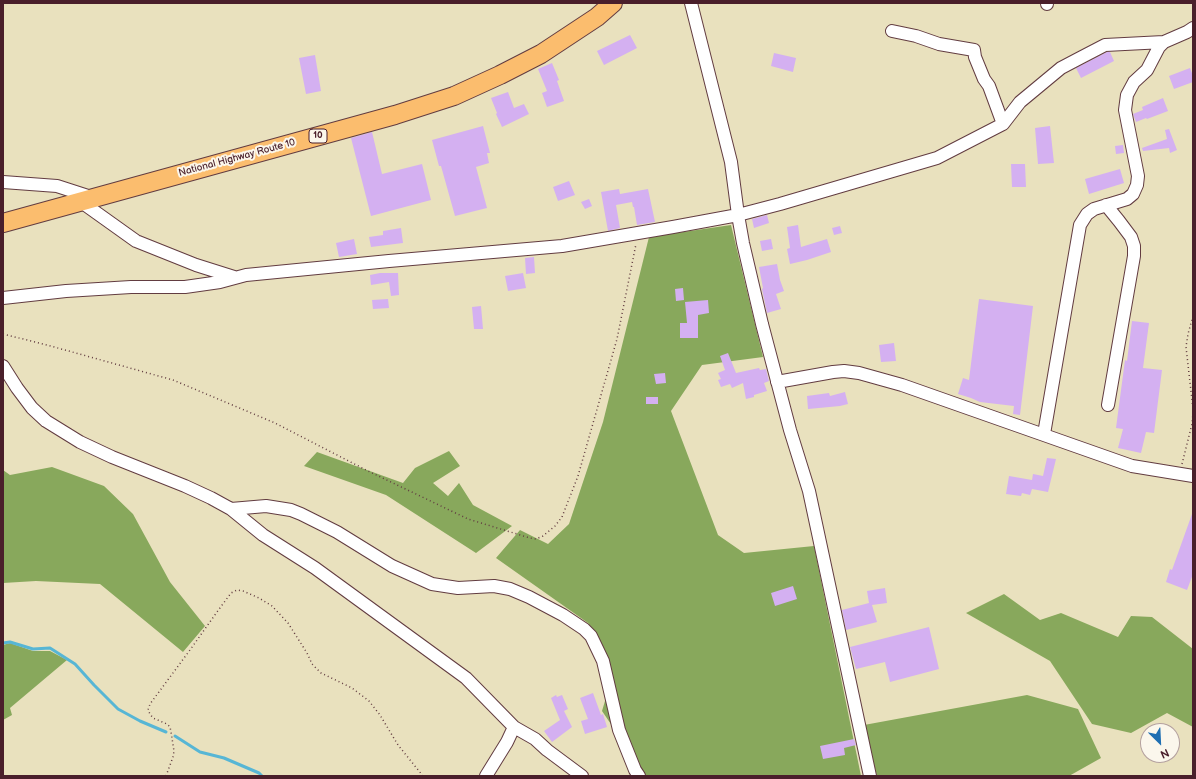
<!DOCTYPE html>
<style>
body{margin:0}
#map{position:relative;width:1196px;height:779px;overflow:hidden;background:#e9e1be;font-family:"Balsamiq Sans",sans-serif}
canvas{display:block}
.frame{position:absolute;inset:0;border:4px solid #4a1f2b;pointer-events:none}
.north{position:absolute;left:1140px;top:723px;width:40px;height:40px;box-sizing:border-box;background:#fbf7ec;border:1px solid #b4a19f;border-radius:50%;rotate:156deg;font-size:11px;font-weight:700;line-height:16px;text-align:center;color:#4a1f2b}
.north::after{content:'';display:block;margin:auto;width:14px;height:18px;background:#1f6fb2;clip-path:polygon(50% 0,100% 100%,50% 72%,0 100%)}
</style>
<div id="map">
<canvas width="1196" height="779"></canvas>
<div class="frame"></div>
<div class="north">N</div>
</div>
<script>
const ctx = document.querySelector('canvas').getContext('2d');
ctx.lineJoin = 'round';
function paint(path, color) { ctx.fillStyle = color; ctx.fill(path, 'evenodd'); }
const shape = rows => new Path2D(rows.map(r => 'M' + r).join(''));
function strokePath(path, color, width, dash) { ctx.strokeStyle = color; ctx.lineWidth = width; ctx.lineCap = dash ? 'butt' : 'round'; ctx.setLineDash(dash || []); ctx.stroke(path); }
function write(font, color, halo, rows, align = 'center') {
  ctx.font = font + ' "Balsamiq Sans",sans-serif'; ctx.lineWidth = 4; ctx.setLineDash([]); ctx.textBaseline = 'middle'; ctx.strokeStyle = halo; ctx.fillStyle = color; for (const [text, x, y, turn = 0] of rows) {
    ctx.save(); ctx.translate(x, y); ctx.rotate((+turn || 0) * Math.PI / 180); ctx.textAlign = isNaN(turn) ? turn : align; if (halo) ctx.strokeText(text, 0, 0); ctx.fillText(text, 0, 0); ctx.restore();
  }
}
paint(shape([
 [731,225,763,357,702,365,671,411,718,535,744,553,814,546,861,776,646,776,602,711,611,681,605,654,588,623,496,558,520,530,548,544,569,524,603,422,649,237],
 [449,451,460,466,433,483,448,496,459,483,473,505,512,526,476,553,386,495,304,466,317,452,403,483,415,468],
 [52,467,104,486,133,514,170,582,205,626,183,652,100,584,36,581,3,583,3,470,10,475],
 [1004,594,1040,620,1061,613,1118,637,1131,616,1152,617,1193,649,1193,727,1167,713,1131,733,1092,724,1050,661,966,613],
 [10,643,33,651,50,651,67,660,10,708,12,715,3,720,3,645],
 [1027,695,1078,709,1101,758,1069,776,877,776,864,725]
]), '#88a85c');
strokePath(shape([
 [3,643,10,642,33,649,50,648,75,664,94,685,118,709,140,721,166,732],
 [175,736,200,752,224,758,259,773,262,776]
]), '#57b6d5', 3);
paint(shape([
 [630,35,637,48,604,65,597,51],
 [1107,52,1110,52,1114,61,1081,78,1076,68],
 [774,53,796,58,793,72,771,66],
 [315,55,321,91,306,94,299,58],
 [552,63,559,80,557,81,564,101,547,107,542,93,547,91,538,69],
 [1190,68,1193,76,1193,82,1174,89,1169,76],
 [508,92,514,108,524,104,529,114,502,127,496,114,497,113,491,98],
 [1163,98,1168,111,1147,119,1146,118,1136,122,1133,114,1143,110,1142,107],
 [483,126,490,153,487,153,489,163,476,167,487,208,455,216,441,166,439,166,432,140],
 [1050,126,1054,163,1038,164,1035,128],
 [1169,129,1177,150,1170,153,1169,148,1143,151,1142,148,1167,139,1165,130],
 [372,132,382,174,422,164,431,200,371,216,351,138],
 [1123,145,1124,153,1116,154,1115,146],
 [1011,164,1025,164,1026,187,1012,187],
 [1120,169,1124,183,1089,194,1085,179],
 [569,181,575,195,558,201,553,187],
 [619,189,620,194,648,189,655,222,637,225,634,207,633,207,632,202,616,205,620,228,608,231,601,192],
 [589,199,592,206,585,209,581,202],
 [767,215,769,223,754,228,752,219],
 [798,225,801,247,827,239,831,252,807,260,790,264,787,249,790,248,787,227],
 [840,226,842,233,834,235,832,228],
 [401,228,403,243,371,247,369,237,383,235,383,231],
 [354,239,357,254,339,257,336,243],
 [771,239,773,249,762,251,760,241],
 [534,257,535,273,526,274,525,258],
 [777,264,780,280,784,291,776,294,781,309,767,313,762,289,763,288,759,267],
 [380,273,398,273,399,295,391,296,389,282,371,285,370,275],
 [523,273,526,288,508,291,505,276],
 [683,288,684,300,676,301,675,289],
 [388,299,389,308,373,309,372,300],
 [979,299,1033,306,1020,415,1013,414,1014,406,980,402,971,398,958,394,963,378,969,380],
 [708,300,709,313,698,315,698,338,680,338,680,323,687,323,685,302],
 [481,306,483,329,474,329,472,307],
 [1132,321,1149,323,1143,368,1162,370,1154,433,1146,432,1141,453,1118,448,1123,429,1116,428,1125,360,1127,361],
 [894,343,896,361,881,362,879,345],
 [728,353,736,373,759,368,760,370,766,369,769,381,764,383,767,391,754,395,754,397,746,399,743,383,732,388,730,384,721,387,718,380,721,379,718,373,725,370,720,356],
 [665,373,666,383,656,384,654,374],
 [845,392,848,404,840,406,808,409,807,396,829,393,830,396],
 [646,397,658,397,658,404,646,404],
 [1047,458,1056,459,1048,492,1032,489,1030,495,1022,493,1021,496,1006,494,1009,476,1032,480,1033,474,1043,476],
 [1192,514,1193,514,1193,574,1187,590,1166,582,1170,569,1172,570],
 [793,586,797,599,775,606,771,593],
 [885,588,887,603,872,605,877,622,846,630,842,610,869,603,867,591],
 [929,627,939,669,890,682,885,662,856,669,850,647],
 [593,693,601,715,603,714,607,727,585,734,581,721,588,719,580,698],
 [556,695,557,697,562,695,568,709,564,711,572,727,552,742,544,731,560,720,551,698],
 [854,739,856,745,844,748,845,755,823,759,820,746]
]), '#d4b0f1');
const minor = shape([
 [691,3,731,162,738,215,743,243,762,324,790,430,809,491,870,776],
 [1047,3,1047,4],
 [892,31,916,36,939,44,974,50,975,57,984,79,989,86,1003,124],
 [3,182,57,186,94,198],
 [80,201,136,241,196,265,234,277],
 [1106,205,1119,221,1131,237,1134,246,1134,256,1108,405],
 [3,298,66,291,131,287,185,287,220,282,246,275,389,261,562,246,673,227,738,215,780,204,937,158,1003,124,1020,102,1061,68,1080,58,1105,45,1164,42,1187,32,1193,28],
 [3,366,17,388,32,408,46,421,80,442,112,457,185,486,211,498,231,509,263,535,315,568,466,678,514,727,535,739,547,750,582,776],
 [777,382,833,372,844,371,859,373,902,385,1132,466,1193,476],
 [1044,434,1080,225,1087,214,1094,209,1127,199,1133,194,1137,185,1138,176,1125,110,1127,95,1134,82,1147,70,1159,47,1164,42],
 [231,509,266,506,291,510,301,514,337,532,392,566,432,584,458,588,494,586,510,589,529,597,563,615,584,629,591,636,603,661,619,730,635,770,639,776],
 [486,776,507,742,514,727]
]);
const highway = shape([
 [3,223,395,115,454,96,500,75,541,54,597,17,613,3]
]);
strokePath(minor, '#623c41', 14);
strokePath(highway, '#623c41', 20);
strokePath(shape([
 [1193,316,1188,334,1186,347,1193,409],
 [3,334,47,345,173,380,275,423,368,471,468,519,530,538,536,539,543,536,555,526,562,517,578,476,617,339,636,244],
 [1182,464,1192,424,1193,413],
 [166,776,173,757,174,751,171,732,170,727,167,724,153,718,150,714,148,710,150,704,190,650,217,612,231,593,237,590,243,591,259,598,272,606,288,623,307,653,312,664,321,673,352,688,369,701,380,715,398,745,423,776]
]), '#623c41', 1.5, [1, 3]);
strokePath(minor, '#fff', 12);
strokePath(highway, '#fbbd6e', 18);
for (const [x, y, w] of [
 [318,136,18]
]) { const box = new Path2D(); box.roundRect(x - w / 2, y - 7, w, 14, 3); ctx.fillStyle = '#fbf7ec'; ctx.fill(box); strokePath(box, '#4a1f2b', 1); }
write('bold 9px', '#4a1f2b', null, [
 ["10",318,136]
]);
write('10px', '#4a1f2b', '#fbf7ec', [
 ["National Highway Route 10",237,158,-15]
]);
</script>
